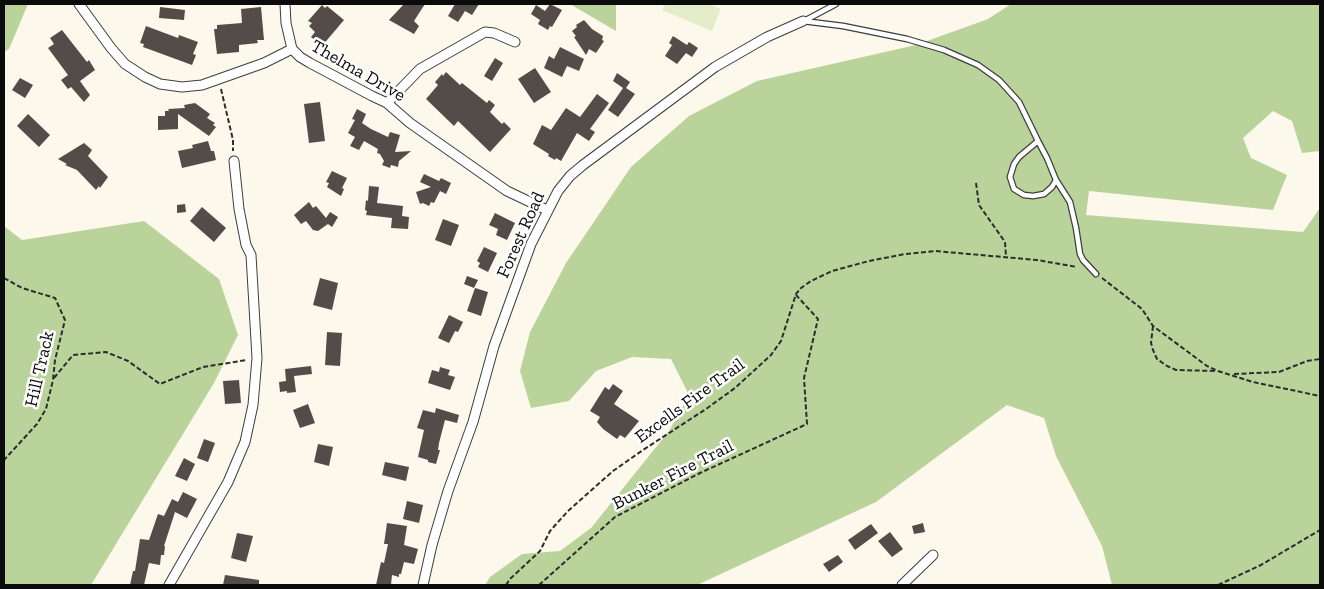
<!DOCTYPE html>
<style>
body{margin:0}
#map{position:relative;width:1324px;height:589px;overflow:hidden;background:#fdf8ec;font-family:"Zilla Slab",serif}
canvas{display:block}
.frame{position:absolute;inset:0;border:5px solid #0b0b0b;pointer-events:none}
</style>
<div id="map">
<canvas width="1324" height="589"></canvas>
<div class="frame"></div>
</div>
<script>
const ctx = document.querySelector('canvas').getContext('2d');
ctx.lineJoin = 'round';
function paint(path, color) { ctx.fillStyle = color; ctx.fill(path, 'evenodd'); }
const shape = rows => new Path2D(rows.map(r => 'M' + r).join(''));
function strokePath(path, color, width, dash) { ctx.strokeStyle = color; ctx.lineWidth = width; ctx.lineCap = dash ? 'butt' : 'round'; ctx.setLineDash(dash || []); ctx.stroke(path); }
function write(font, color, halo, rows, align = 'center') {
  ctx.font = font + ' "Zilla Slab",serif'; ctx.lineWidth = 5; ctx.setLineDash([]); ctx.textBaseline = 'middle'; ctx.strokeStyle = halo; ctx.fillStyle = color; for (const [text, x, y, turn = 0] of rows) {
    ctx.save(); ctx.translate(x, y); ctx.rotate((+turn || 0) * Math.PI / 180); ctx.textAlign = isNaN(turn) ? turn : align; if (halo) ctx.strokeText(text, 0, 0); ctx.fillText(text, 0, 0); ctx.restore();
  }
}
paint(shape([
 [4,4,28,4,9,49,4,52],
 [570,4,616,4,616,31],
 [1011,4,1320,4,1320,151,1302,153,1292,121,1273,111,1243,138,1251,158,1287,175,1273,210,1089,191,1086,215,1303,232,1320,208,1320,585,1112,585,1102,546,1056,456,1044,418,1007,405,876,502,697,585,485,585,490,577,522,554,560,551,591,528,669,431,689,395,671,359,632,357,596,371,569,401,531,408,520,371,530,332,566,263,631,167,689,116,757,81,916,45,988,19],
 [144,221,219,279,238,335,214,383,91,585,4,585,4,226,22,240]
]), '#bad39a');
paint(shape([
 [665,4,709,4,721,9,712,31,662,10]
]), '#e4ecca');
paint(shape([
 [404,4,425,4,414,21,419,26,414,34,389,20],
 [454,4,479,4,472,15,465,11,458,22,448,16,455,4],
 [550,4,562,10,552,27,550,26,548,30,538,24,540,20,531,14,536,5,545,11],
 [322,5,325,8,327,6,344,20,322,46,311,37,315,32,309,26,312,23,308,21],
 [160,7,185,10,184,20,159,18],
 [261,7,264,40,257,40,258,43,239,45,239,52,217,54,214,29,217,29,217,25,242,23,241,9],
 [584,20,592,29,603,36,602,40,604,41,596,53,589,49,586,55,574,37,576,36,572,31,577,27,576,25],
 [146,26,178,38,179,35,198,42,193,54,196,55,192,65,143,47,144,44,140,43],
 [62,30,87,62,89,60,95,70,80,81,90,95,84,102,71,87,68,89,61,80,68,75,48,48,54,44,50,38],
 [673,36,687,45,689,42,698,48,692,57,686,53,677,64,665,56,672,45,669,43],
 [560,47,584,59,579,71,567,66,562,77,544,68,549,56,554,59],
 [495,58,503,63,492,81,484,76],
 [535,68,551,92,534,103,518,79],
 [446,72,460,85,462,83,487,103,489,100,495,105,490,112,502,124,504,122,511,129,490,152,458,121,454,126,426,99,438,85,435,82,442,74,443,76],
 [617,73,630,82,626,88,635,94,618,117,608,110,623,88,613,81],
 [20,78,33,85,25,98,12,90],
 [597,94,609,103,590,129,595,132,589,141,577,133,561,161,556,158,555,160,548,156,549,154,533,144,542,125,551,130,566,108,580,117],
 [320,102,325,141,309,143,304,104],
 [195,103,210,114,207,118,215,123,213,125,216,127,209,136,178,114,178,129,158,130,158,116,165,116,165,111,169,111,168,109,185,108,184,105],
 [357,109,366,114,362,123,371,129,388,137,390,132,400,135,395,152,411,151,399,161,398,167,391,165,390,168,382,165,384,161,380,154,377,153,378,149,364,141,359,150,350,146,355,137,348,133,355,120,352,119],
 [28,114,50,135,39,147,17,126],
 [208,141,211,151,214,151,216,160,182,168,178,151,193,148,192,145],
 [84,143,92,150,88,156,108,177,100,188,99,186,96,190,77,170,65,165,67,164,58,159],
 [332,171,347,178,342,188,344,189,341,196,327,187,329,183,326,182],
 [424,174,439,181,441,178,451,183,446,194,440,191,434,203,431,202,429,206,423,203,420,204,416,192,431,187,420,182],
 [369,186,379,187,377,203,403,206,402,216,409,217,408,229,391,228,392,218,366,215,367,211,365,210,366,200,368,201],
 [309,202,313,208,316,206,326,218,330,212,338,217,332,227,328,224,318,231,313,230,306,221,301,224,294,215],
 [185,204,186,212,177,213,177,205],
 [202,207,226,228,214,242,190,221],
 [495,213,515,223,507,240,496,235,498,229,489,225],
 [443,219,459,225,451,246,435,240],
 [484,247,497,253,488,272,478,267,480,263,477,261],
 [467,276,478,280,474,288,464,284],
 [320,278,338,283,332,310,313,305],
 [475,288,488,292,481,316,467,311],
 [449,315,463,322,458,332,455,331,449,343,438,338],
 [327,332,342,333,340,366,325,365],
 [311,366,312,374,294,376,296,392,287,393,287,391,280,392,279,382,286,381,285,369],
 [440,367,450,370,448,375,455,377,450,390,428,383,432,370,439,372],
 [239,380,241,403,225,404,223,381],
 [613,384,623,391,614,404,639,421,625,438,620,435,617,439,603,429,597,422,600,417,590,411,605,387,609,390],
 [308,404,315,423,300,428,293,410],
 [436,408,459,415,457,423,445,420,439,443,438,450,440,450,436,464,428,462,428,460,418,457,424,430,417,428,423,410,435,413],
 [204,439,215,443,208,462,197,458],
 [318,444,333,447,329,466,314,462],
 [184,458,195,464,187,481,175,476],
 [385,462,409,467,406,481,382,475],
 [183,492,197,499,187,518,175,512,164,546,165,546,164,555,161,555,160,565,149,563,144,585,130,585,133,571,135,571,140,539,149,540,158,514,164,516,172,499,178,502],
 [407,501,423,505,419,523,403,519],
 [387,523,407,526,404,545,418,549,414,564,404,562,401,574,399,574,399,577,392,575,391,585,376,585,381,562,384,563,388,544,384,544],
 [923,523,925,532,914,534,912,526],
 [871,524,878,533,855,550,848,540],
 [890,532,903,549,892,557,878,541],
 [237,533,253,536,246,562,231,558],
 [838,555,843,562,829,572,823,564],
 [225,575,259,580,259,585,223,585]
]), '#534c49');
const lane = shape([
 [803,21,843,26,907,39,944,50,978,65,999,80,1019,102,1038,141,1047,158,1056,180,1052,187,1044,194,1033,196,1024,195,1014,189,1010,177,1014,164,1019,157,1038,141],
 [804,21,836,4],
 [1056,180,1070,202,1076,228,1080,254,1083,260,1096,274]
]);
const street = shape([
 [79,4,111,48,125,64,145,77,160,84,182,87,202,85,264,63,292,49,300,57,310,63,372,96,387,103,410,123,507,191,547,210],
 [285,4,286,23,292,49],
 [387,103,420,69,485,32,494,33,515,42],
 [169,585,228,482,245,442,253,405,257,358,251,255,246,245,239,209,234,161],
 [423,585,432,545,448,491,473,422,494,346,531,244,558,191,570,176,583,165,715,67,767,37,803,21],
 [902,585,933,555]
]);
strokePath(lane, '#3e3e3e', 7);
strokePath(street, '#3e3e3e', 11);
strokePath(shape([
 [221,89,233,140,233,151],
 [976,183,979,205,1005,242,1006,257],
 [4,278,22,288,55,298,65,320,55,360,53,380,46,409,37,424,4,460],
 [1102,278,1142,309,1153,326,1207,366,1218,371,1253,382,1320,396],
 [1153,326,1151,343,1153,350,1157,359,1167,366,1176,370,1217,371],
 [1234,374,1279,372,1307,361,1320,359],
 [54,378,73,355,106,352,128,361,160,384,203,367,247,360],
 [506,585,510,579,540,551,550,531,568,511,613,471,643,450,706,409,735,388,771,355,781,341,796,294,801,288,811,281,832,271,869,261,905,254,935,251,1037,260,1077,267],
 [539,585,615,517,700,473,807,424,804,378,818,319,796,295],
 [1218,585,1261,565,1320,530]
]), '#2d2d2d', 2, [5, 2.5]);
strokePath(lane, '#fff', 4.5);
strokePath(street, '#fff', 9);
write('18px', '#0b0b0b', '#fff', [
 ["Thelma Drive",358,71,30],
 ["Forest Road",521,235,-66],
 ["Hill Track",40,369,-77],
 ["Excells Fire Trail",690,401,-36],
 ["Bunker Fire Trail",673,475,-27]
]);
</script>
